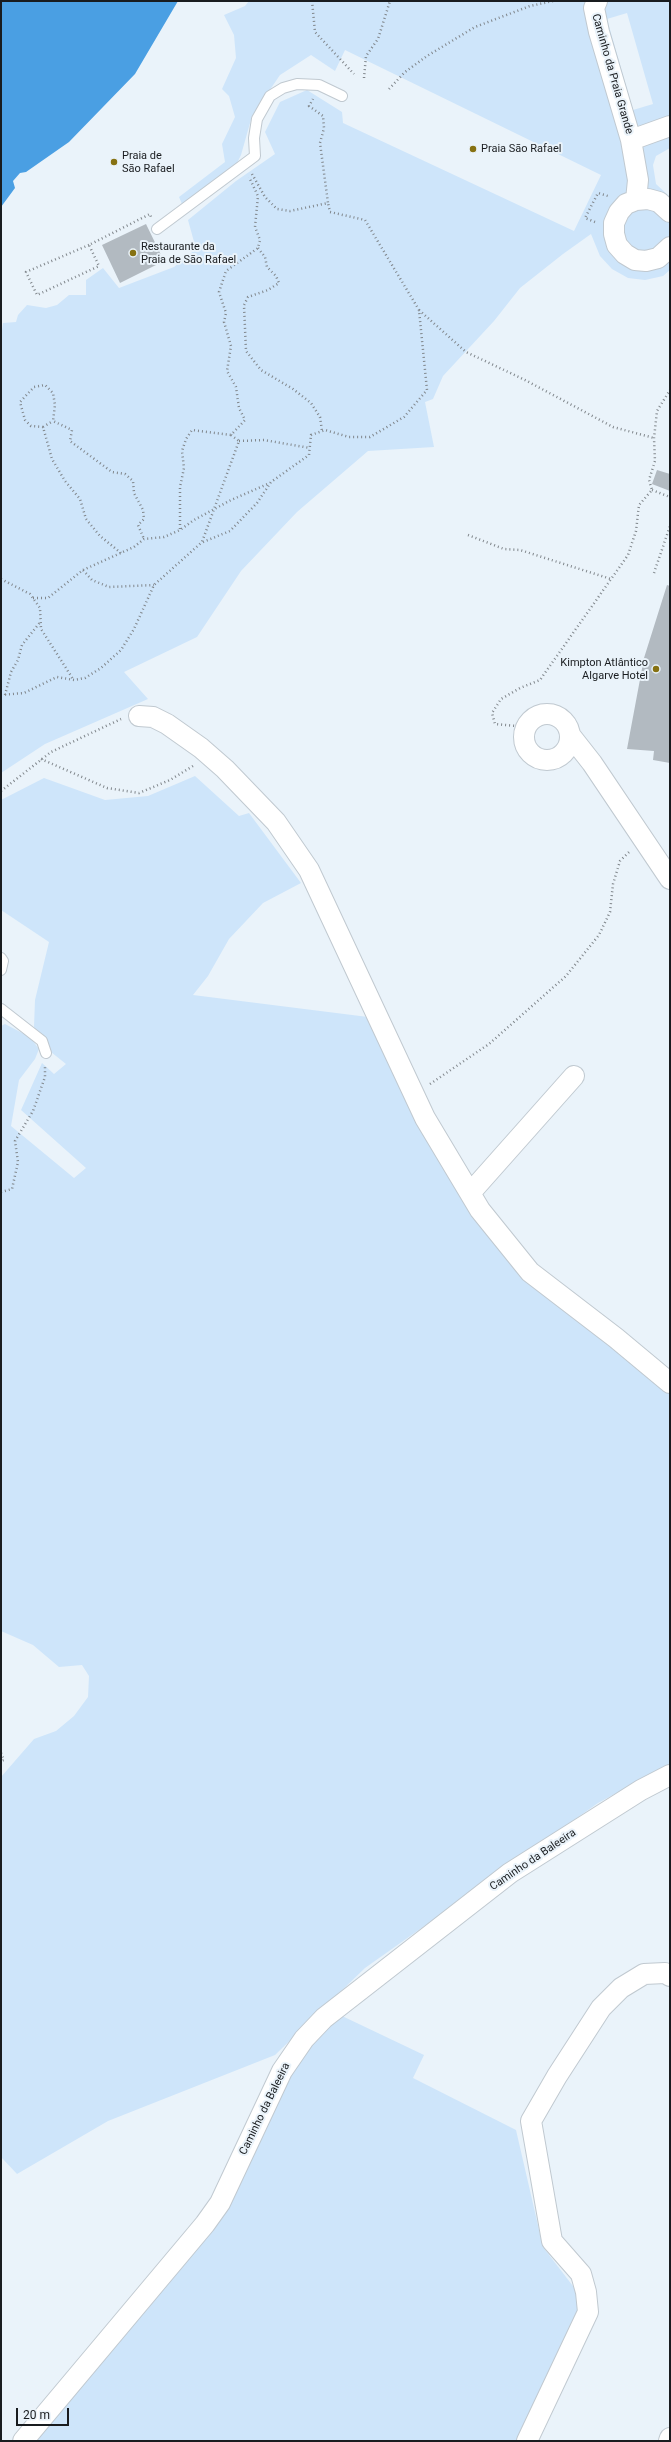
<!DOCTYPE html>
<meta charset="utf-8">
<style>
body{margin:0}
#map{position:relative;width:671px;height:2442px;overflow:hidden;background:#eaf3fa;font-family:Roboto,sans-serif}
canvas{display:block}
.frame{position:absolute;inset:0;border:2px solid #191c1f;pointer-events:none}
.scale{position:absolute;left:16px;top:2408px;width:53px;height:18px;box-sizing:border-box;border:2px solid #191c1f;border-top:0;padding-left:5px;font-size:12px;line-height:14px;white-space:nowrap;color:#191c1f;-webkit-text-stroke:3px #eaf3fa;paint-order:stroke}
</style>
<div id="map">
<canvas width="671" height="2442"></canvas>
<div class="frame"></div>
<div class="scale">20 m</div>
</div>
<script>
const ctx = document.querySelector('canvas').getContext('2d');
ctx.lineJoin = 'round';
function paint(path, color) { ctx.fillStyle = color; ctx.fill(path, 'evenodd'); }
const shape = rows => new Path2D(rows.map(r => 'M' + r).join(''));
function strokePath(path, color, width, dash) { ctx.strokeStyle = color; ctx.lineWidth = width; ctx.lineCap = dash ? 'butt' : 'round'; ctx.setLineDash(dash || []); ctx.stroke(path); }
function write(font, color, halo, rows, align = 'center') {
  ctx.font = font + ' Roboto,sans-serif'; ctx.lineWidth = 4; ctx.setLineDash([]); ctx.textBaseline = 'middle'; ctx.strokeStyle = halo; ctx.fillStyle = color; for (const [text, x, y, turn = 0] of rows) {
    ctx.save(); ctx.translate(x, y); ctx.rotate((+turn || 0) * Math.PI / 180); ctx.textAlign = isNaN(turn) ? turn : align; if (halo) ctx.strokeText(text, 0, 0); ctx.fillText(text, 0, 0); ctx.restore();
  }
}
paint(shape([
 [249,1,670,1,670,148,656,156,653,165,656,184,670,197,670,270,663,276,645,280,628,278,612,269,600,256,591,234,563,254,520,288,494,321,443,376,433,399,425,402,434,447,368,451,297,512,241,571,197,637,124,672,148,699,45,744,1,773,1,337,3,323,16,322,18,315,27,305,46,308,57,305,69,295,86,295,86,280,103,268,119,288,174,267,196,249,188,220,236,181,275,154,265,132,280,102,307,90,342,112,343,123,574,231,601,175,345,50,335,71,311,55,280,75,252,116,241,155,234,169,182,204,179,197,225,162,222,144,235,117,229,96,222,89,236,58,234,35,224,15,245,6],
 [627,13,653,104,633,110,607,19],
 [195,776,239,816,249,813,301,883,263,903,229,939,208,976,193,995,368,1017,444,1169,524,1279,613,1343,670,1393,670,1764,598,1803,365,1968,275,2055,108,2121,17,2174,1,2157,1,1777,34,1739,56,1731,74,1716,88,1697,89,1676,82,1665,59,1667,33,1645,1,1631,1,1026,5,1024,30,1037,39,1049,35,1059,19,1080,11,1126,74,1178,86,1168,21,1110,42,1063,54,1074,66,1064,51,1052,34,1027,35,1000,49,942,1,910,1,800,44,778,105,800,148,796],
 [340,2015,424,2055,413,2078,516,2130,543,2247,579,2294,580,2310,519,2441,35,2441,227,2210,292,2066]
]), '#cee5fa');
paint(shape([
 [1,1,178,1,135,74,69,142,26,172,20,173,13,181,15,188,1,207]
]), '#4a9fe3');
paint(shape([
 [146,224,164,261,120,283,102,245],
 [657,470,670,474,670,491,652,484],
 [667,585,670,586,670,763,653,760,654,751,627,749,644,658]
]), '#b2bac1');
const lane = shape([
 [157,229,255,156,254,138,257,119,270,96,283,88,297,84,319,85,342,96],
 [1,958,3,961,1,970],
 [1,1009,42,1041,46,1053]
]);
const street = shape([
 [597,1,594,8,599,32,631,140],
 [636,200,638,180,631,140,670,126],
 [670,212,659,202,648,199,636,200,626,204,619,212,614,223,614,234,617,245,625,254,635,260,646,261,658,258,670,247],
 '524 737a23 23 0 1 1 46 0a23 23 0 1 1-46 0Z',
 [139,716,153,717,167,724,201,748,225,769,276,822,309,870,425,1118,480,1210,530,1272,616,1338,670,1383],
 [570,735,592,763,670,879],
 [471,1192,574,1076],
 [23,2441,205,2224,220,2203,282,2071,304,2039,324,2018,510,1873,641,1790,670,1775],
 [527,2441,588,2312,586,2292,581,2274,552,2241,531,2121,557,2076,601,2008,621,1988,644,1974,665,1973,670,1976],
 [669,2441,670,2438]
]);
strokePath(lane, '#c0c9d0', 12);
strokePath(street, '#c0c9d0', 22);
strokePath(shape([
 [312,1,315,32,354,74],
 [364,78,366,56,378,39,390,1],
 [389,89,405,72,427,56,475,27,530,6,553,1],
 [252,174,265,197,277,209,290,211,328,203,320,143,324,128,323,116,309,106,313,99],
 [595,222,585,218,598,193,608,196],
 [89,245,26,272,37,295,99,266,89,245,150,214,151,217],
 [258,248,265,257,267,267,276,276,279,283,268,290,248,297,244,305,246,351,261,370,293,389,311,403,320,417,322,431],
 [419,310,466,352,525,380,613,427,654,438],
 [43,427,53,421],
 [239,441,264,440,310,448],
 [652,490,670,497],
 [180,529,180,487,184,468,182,451,186,439,192,430,231,435],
 [468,535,504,549,520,550,611,579],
 [203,542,230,531,257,503,271,482,309,455,311,435,325,430,349,437,370,437,404,417,427,390,419,310,365,220,330,212,328,203],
 [121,553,100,536,86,519,80,499,65,481,52,459,43,427,31,426,25,420,20,402,34,387,45,385,53,393,55,405,53,421,72,430,70,441,112,472,125,474,133,481,134,493,143,510,144,519,138,525,144,539],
 [83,570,134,547,144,539,164,537,180,530,194,520,231,500,270,483],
 [654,573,670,526],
 [1,579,30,594,40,608,41,629,73,679],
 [33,598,48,598,83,570,92,580,109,587,154,585],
 [1,695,24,693,57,677,74,680,85,678,101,668,121,650,134,629,154,585,202,542,239,441,231,435,245,420,239,408,236,387,227,371,231,346,224,322,226,313,219,292,226,271,258,248,260,240,255,227,258,196,249,177],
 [5,695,11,672,18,660,22,645,41,621],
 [526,727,495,724,492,713,501,699,520,688,540,680,628,555,636,531,639,505,652,490,649,480,655,461,654,438,657,411,670,390],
 [41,759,107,788,139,793,170,780,193,766],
 [1,791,51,752,121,719],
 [430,1084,489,1044,566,976,599,935,610,912,613,884,620,861,630,851],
 [1,1192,12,1189,18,1162,15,1141,33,1111,45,1077,45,1066],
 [1,1753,4,1760,1,1761]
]), '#81878c', 2.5, [1, 3]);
strokePath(lane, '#fff', 10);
strokePath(street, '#fff', 20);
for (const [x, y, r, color] of [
 [473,149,4,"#867112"],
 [114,162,4,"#867112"],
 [133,253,4,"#867112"],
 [656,669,4,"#867112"]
]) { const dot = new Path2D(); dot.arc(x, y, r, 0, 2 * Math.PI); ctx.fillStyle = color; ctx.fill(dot); strokePath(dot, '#eaf3fa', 1.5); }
write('11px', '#191c1f', '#eaf3fa', [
 ["Caminho da Praia Grande",612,74,74],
 ["Caminho da Baleeira",533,1860,-34],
 ["Caminho da Baleeira",265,2109,-64]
]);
write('11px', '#191c1f', '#eaf3fa', [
 ["Praia São Rafael",481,149],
 ["Praia de",122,156],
 ["São Rafael",122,169],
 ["Restaurante da",141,247],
 ["Praia de São Rafael",141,260],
 ["Kimpton Atlântico",648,663,"right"],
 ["Algarve Hotel",648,676,"right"]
], 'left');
</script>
